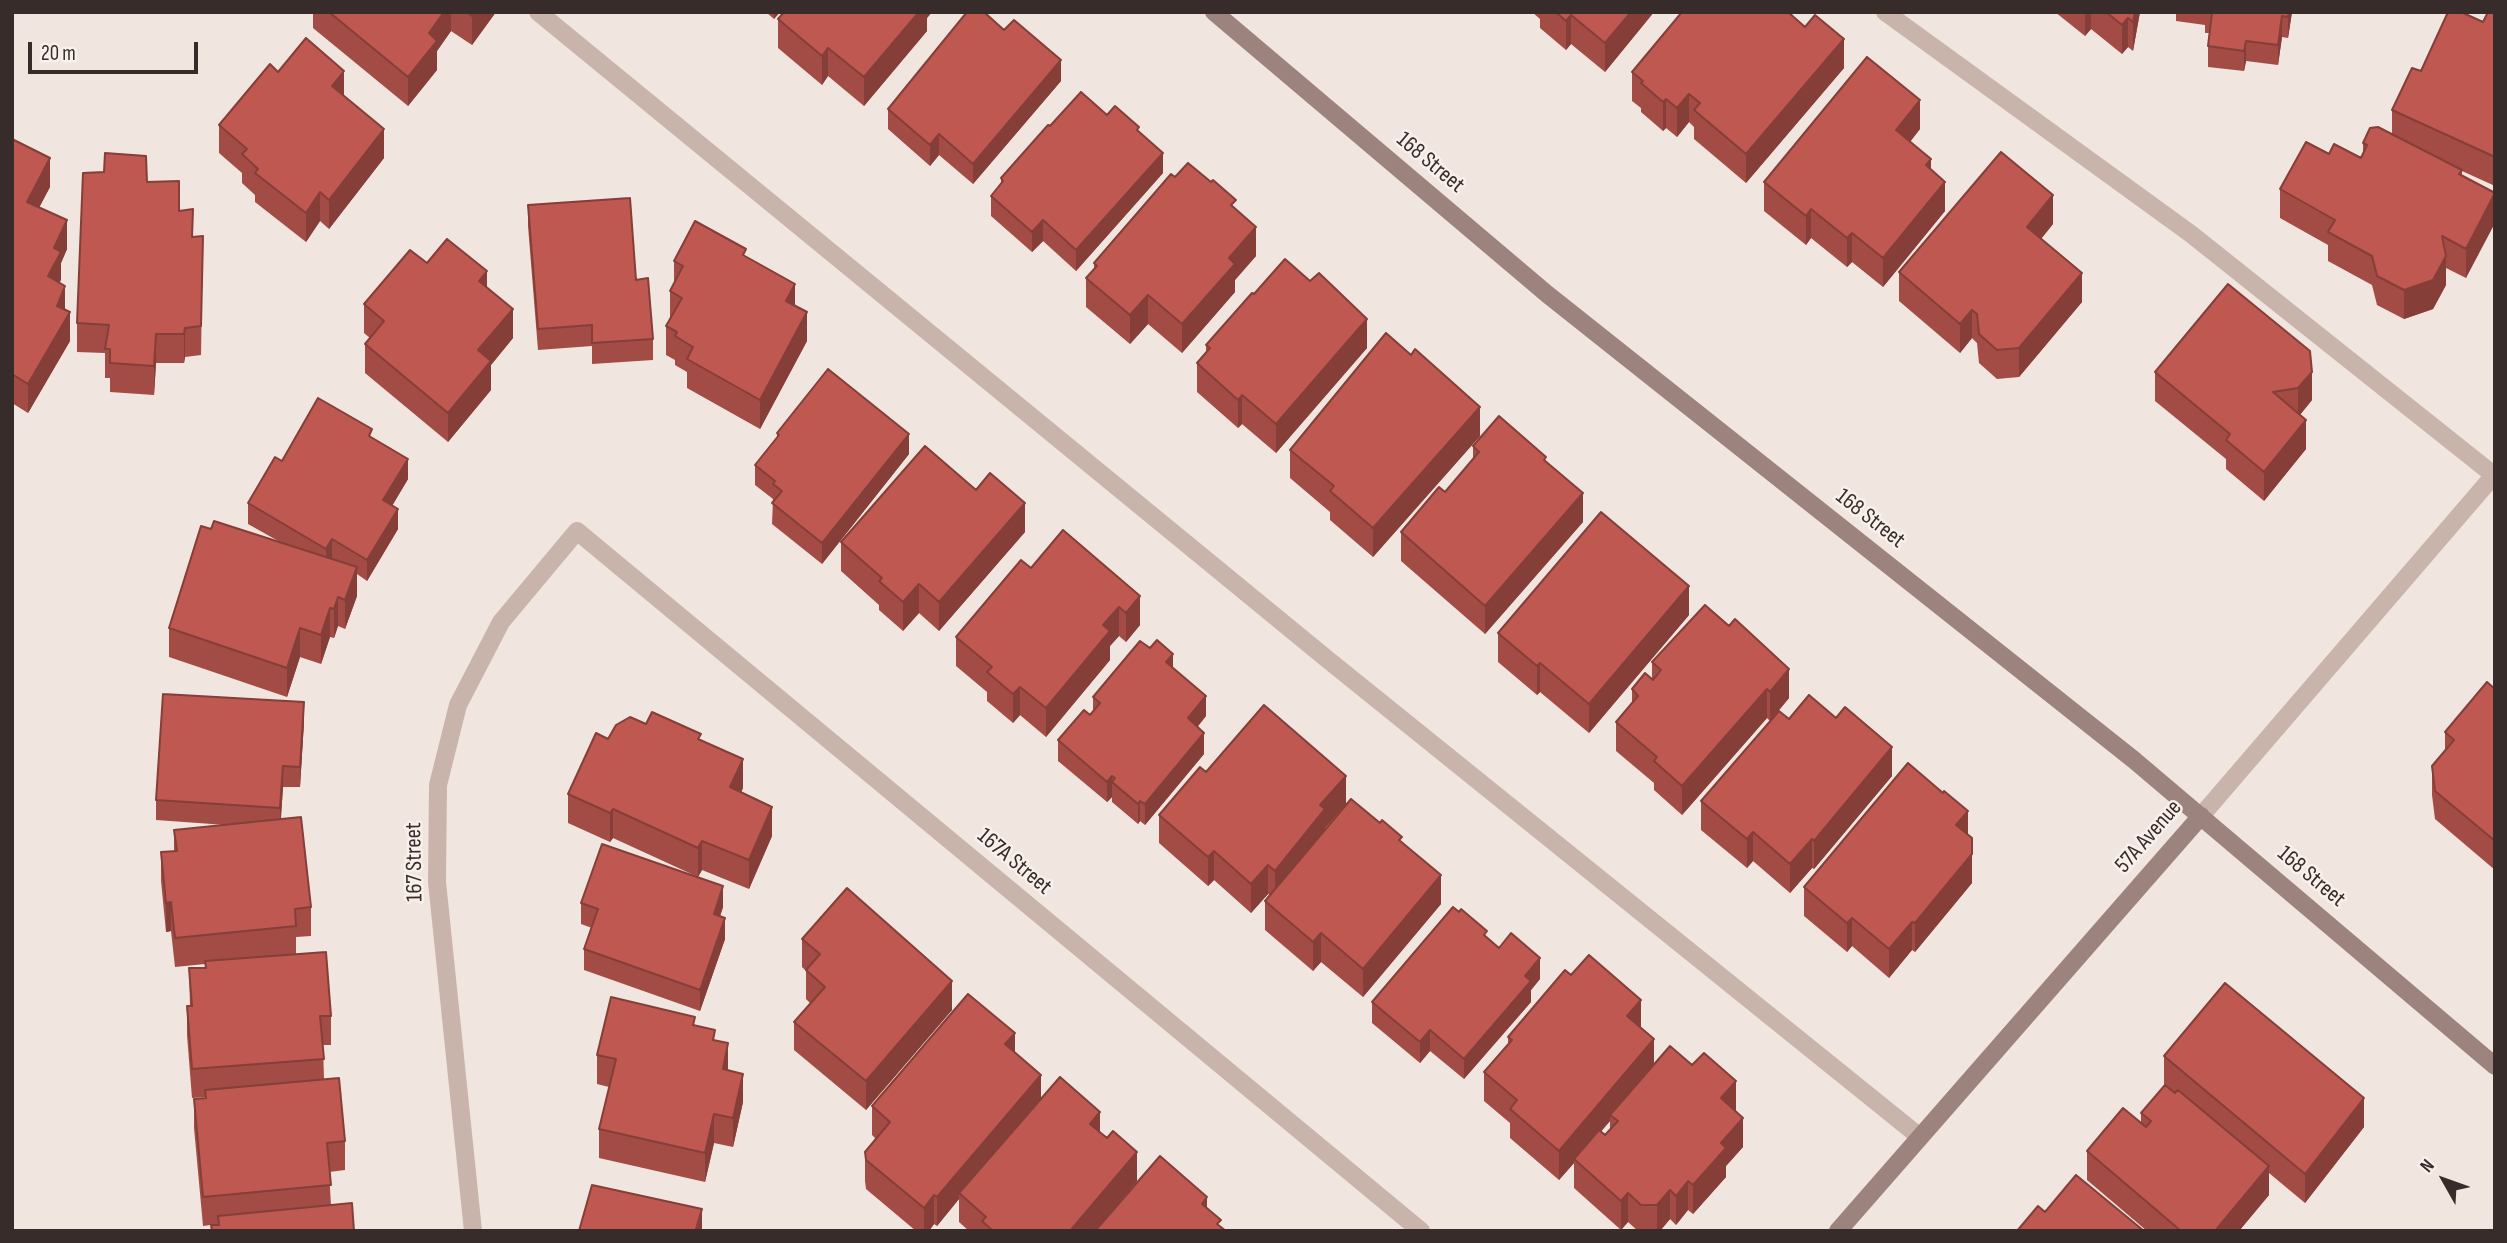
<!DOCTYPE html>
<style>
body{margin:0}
#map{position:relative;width:2507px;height:1243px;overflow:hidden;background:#f1e5df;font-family:"Sofia Sans Condensed",sans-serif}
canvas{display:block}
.frame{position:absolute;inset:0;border:14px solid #372c2a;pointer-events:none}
.north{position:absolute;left:2409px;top:1145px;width:70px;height:70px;-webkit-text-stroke:5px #f9f0eb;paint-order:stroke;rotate:310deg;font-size:19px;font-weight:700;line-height:28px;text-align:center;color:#372c2a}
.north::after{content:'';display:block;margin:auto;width:24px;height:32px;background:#372c2a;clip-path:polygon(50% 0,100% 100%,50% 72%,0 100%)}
.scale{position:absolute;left:28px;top:42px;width:170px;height:32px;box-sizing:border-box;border:4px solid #372c2a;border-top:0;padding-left:9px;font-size:21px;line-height:24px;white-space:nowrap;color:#372c2a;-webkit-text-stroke:5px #f9f0eb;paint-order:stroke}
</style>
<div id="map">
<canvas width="2507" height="1243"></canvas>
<div class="frame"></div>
<div class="north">N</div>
<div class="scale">20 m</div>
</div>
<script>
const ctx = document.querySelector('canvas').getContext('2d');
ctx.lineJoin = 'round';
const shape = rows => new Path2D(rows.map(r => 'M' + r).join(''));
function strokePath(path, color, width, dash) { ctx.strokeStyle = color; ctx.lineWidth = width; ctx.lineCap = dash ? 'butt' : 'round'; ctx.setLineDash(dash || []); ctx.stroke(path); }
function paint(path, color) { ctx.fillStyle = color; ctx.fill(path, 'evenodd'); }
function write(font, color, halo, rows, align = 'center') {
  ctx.font = font + ' "Sofia Sans Condensed",sans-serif'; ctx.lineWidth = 5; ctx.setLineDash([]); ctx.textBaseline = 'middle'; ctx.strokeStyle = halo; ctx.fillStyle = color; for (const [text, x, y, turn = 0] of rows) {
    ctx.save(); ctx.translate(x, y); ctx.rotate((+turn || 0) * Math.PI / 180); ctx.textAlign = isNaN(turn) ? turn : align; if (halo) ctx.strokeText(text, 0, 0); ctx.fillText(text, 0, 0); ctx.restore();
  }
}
strokePath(shape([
 [538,12,1327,659,1920,1137],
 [1885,12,2191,234,2495,476]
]), '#c9b4ab', 18);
strokePath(shape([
 [2201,816,2495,474],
 [473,1231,437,882,438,785,458,705,501,622,577,531,1421,1231]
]), '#c9b4ab', 18);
strokePath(shape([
 [1214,12,1547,294,2134,760,2495,1066],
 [1838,1231,2201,816]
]), '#9c837d', 18);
paint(shape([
 [313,12,496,12,472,45,451,31,437,51,437,70,408,106,313,28],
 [766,12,780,12,774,19],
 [783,12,932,12,927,18,927,31,864,106,828,76,822,85,778,48,778,19],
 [1532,12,1654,12,1605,72,1571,44,1566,50,1540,28,1540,19],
 [2055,12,2140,12,2133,51,2128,47,2122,54,2091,29,2085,36],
 [2176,12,2292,12,2288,38,2282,37,2278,65,2246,61,2244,71,2208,67,2208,46,2209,33,2205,33,2205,25,2176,21],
 [2495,12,2495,186,2462,171,2462,176,2495,193,2466,278,2446,268,2446,285,2433,309,2404,319,2377,305,2372,285,2328,261,2328,245,2280,218,2280,189,2329,154,2361,158,2363,154,2363,143,2392,134,2392,110,2421,71],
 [1844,68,1746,183,1694,139,1694,127,1689,122,1677,137,1666,128,1663,131,1641,112,1641,108,1632,101,1632,72],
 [278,72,344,96,384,158,329,229,320,221,306,242,255,202,255,195,242,183,242,173,219,153,219,125],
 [1061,81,973,184,939,155,930,166,888,129,888,109],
 [1107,115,1139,132,1163,173,1076,271,1043,241,1032,252,991,216,991,196,1001,184,1001,178,1050,126],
 [1920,129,1910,142,1931,170,1945,211,1883,287,1852,262,1847,267,1811,238,1806,245,1764,211,1764,182],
 [12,139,50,187,39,207,67,249,61,263,60,282,70,341,28,413,12,403],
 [1175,177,1236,209,1256,256,1235,280,1235,292,1182,353,1148,324,1130,344,1086,307,1086,278,1094,269,1094,263],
 [147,182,179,211,193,237,203,236,201,355,185,357,184,363,156,363,154,395,110,392,110,378,105,378,105,353,77,352,77,323],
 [528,205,636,280,653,339,653,360,592,364,592,346,538,350,528,226],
 [2053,224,2041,239,2082,302,2019,377,1997,379,1979,363,1977,343,1972,338,1960,353,1899,301,1899,272],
 [746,257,795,306,807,341,760,429,687,388,687,372,675,365,675,360,666,355,666,326,670,319,670,291,674,283,674,261],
 [427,263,487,288,513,338,491,365,491,390,448,442,365,373,365,344,370,338,364,333,364,304],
 [2228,284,2312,400,2300,415,2306,449,2264,501,2226,469,2226,459,2155,401,2155,372],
 [1254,294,1367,348,1276,453,1242,424,1238,428,1197,392,1197,363,1206,353,1206,345],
 [1411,355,1480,436,1373,557,1330,520,1330,512,1290,478,1290,450],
 [777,433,909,454,822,564,772,524,773,499,755,485,755,465,777,438],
 [372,438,408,479,392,506,398,529,367,581,357,574,357,596,345,629,338,626,334,638,330,637,321,664,300,657,287,697,169,657,169,628,211,529,280,542,248,524,248,503,282,461],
 [1473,446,1546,462,1583,522,1485,634,1401,561,1401,532,1445,492,1473,459],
 [1063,530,1140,625,1126,642,1119,636,1110,646,1110,660,1046,737,1020,715,1013,723,987,701,987,692,956,666,956,637,1031,568],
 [1025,532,939,631,919,613,903,631,879,610,879,605,841,571,841,542],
 [1705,605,1789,698,1770,721,1767,718,1682,815,1654,790,1654,783,1616,751,1616,722,1632,704,1632,689,1652,679,1652,662],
 [1689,615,1589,733,1540,692,1537,695,1498,662,1498,633],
 [1173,668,1206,716,1197,727,1204,754,1145,825,1140,821,1138,824,1112,802,1112,797,1107,802,1058,761,1058,740,1093,712,1093,697],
 [2495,689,2495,870,2435,819,2432,795,2432,766,2445,751,2445,732],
 [1789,719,1892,776,1814,869,1812,868,1790,893,1753,861,1747,868,1701,830,1701,801],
 [304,722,300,787,283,787,281,819,311,907,311,936,296,937,296,954,331,1016,331,1045,323,1045,324,1079,345,1141,345,1170,329,1172,331,1205,218,1225,218,1224,203,1226,194,1128,194,1099,205,1098,205,1097,192,1098,187,1035,187,1006,190,1006,189,968,205,968,205,964,175,967,171,931,166,932,161,881,161,852,174,851,174,830,226,825,156,820,156,800],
 [646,724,701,740,743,788,741,792,772,836,749,889,702,870,698,877,613,838,610,842,568,823,568,794,608,739],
 [1206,772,1346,804,1325,828,1325,829,1402,842,1441,904,1363,997,1321,962,1313,971,1265,930,1265,901,1270,895,1268,894,1251,913,1214,880,1208,886,1159,843,1159,815],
 [1968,835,1972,883,1915,952,1912,950,1889,978,1852,946,1847,952,1804,916,1804,887],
 [581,903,723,907,720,916,725,939,700,1011,584,970,584,949,592,928,581,924],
 [1487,938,1499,948,1540,979,1531,990,1531,1002,1464,1079,1430,1051,1420,1063,1372,1023,1372,1002],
 [802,939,952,1010,866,1110,794,1050,794,1022,810,1003,806,999,806,971,802,967],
 [695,1025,715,1040,743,1102,733,1147,714,1143,705,1182,599,1158,599,1129,609,1087,597,1084,597,1055],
 [1641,1028,1654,1064,1736,1110,1736,1111,1743,1147,1726,1166,1726,1177,1693,1214,1688,1210,1676,1225,1670,1219,1660,1231,1638,1231,1628,1222,1621,1230,1574,1188,1574,1163,1559,1180,1510,1138,1510,1123,1484,1101,1484,1072,1508,1045,1508,1037],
 [1610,1121,1610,1130,1605,1135,1601,1131],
 [1015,1052,1041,1100,1100,1133,1137,1181,1095,1231,969,1231,959,1222,959,1199,937,1226,934,1224,929,1231,916,1231,866,1189,865,1181,865,1152,876,1139,872,1135,872,1106],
 [2164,1056,2364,1127,2305,1203,2269,1173,2269,1195,2239,1231,2147,1231,2087,1180,2087,1151,2141,1123,2141,1113,2165,1085,2164,1084]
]), '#a34c45');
paint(shape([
 [444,12,451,12,451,31,437,51,437,70,408,106,408,77,429,33],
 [474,12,496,12,472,45,472,16],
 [774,12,780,12,774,19],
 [919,12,932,12,927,18,927,31,864,106,864,77],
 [1631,12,1654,12,1605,72,1605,43],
 [2085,12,2091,12,2091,29,2085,36],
 [2135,12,2140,12,2133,51,2133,22],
 [2289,12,2292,12,2288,38,2288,17],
 [1571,15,1571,44,1566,50,1566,21],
 [2282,16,2282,37,2278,65,2278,45],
 [2128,18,2128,47,2122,54,2122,25],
 [1844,39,1844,68,1746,183,1746,154],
 [2246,41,2246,61,2244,71,2244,51],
 [828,48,828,76,822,85,822,56],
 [1061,60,1061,81,973,184,973,164],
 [344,71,344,100,332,86],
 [1689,94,1689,122,1677,137,1677,108],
 [1666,99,1666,128,1663,131,1663,102],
 [1920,100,1920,129,1896,159,1896,130],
 [384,129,384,158,329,229,329,200],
 [939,134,939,155,930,166,930,145],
 [1163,153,1163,173,1076,271,1076,250],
 [50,158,50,187,27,231,27,202],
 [1931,159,1931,188,1926,165],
 [1945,182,1945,211,1883,287,1883,258],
 [320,192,320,221,306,242,306,213],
 [2495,194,2495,223,2466,278,2466,249],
 [2053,195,2053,224,2027,256,2027,227],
 [1811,209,1811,238,1806,245,1806,216],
 [67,220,67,249,61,263,61,280,48,305,48,276,54,248],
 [1043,220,1043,241,1032,252,1032,232],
 [1256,227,1256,256,1235,280,1235,292,1182,353,1182,324,1229,258],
 [1852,233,1852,262,1847,267,1847,238],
 [2446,256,2446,285,2433,309,2404,319,2404,290],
 [487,271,487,300,479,281],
 [2082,273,2082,302,2019,377,2019,348],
 [795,284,795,313,786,301],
 [65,286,65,314,57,306],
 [1148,295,1148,324,1130,344,1130,315],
 [513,309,513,338,491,365,491,390,448,442,448,413,478,350],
 [1972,310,1972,338,1960,353,1960,324],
 [70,312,70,341,28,413,28,384],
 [807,312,807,341,760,429,760,400],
 [1367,319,1367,348,1276,453,1276,424],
 [185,328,185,357,184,363,184,334],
 [156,334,156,363,154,395,154,366],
 [2312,372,2312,400,2298,417,2298,388],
 [1242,395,1242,424,1238,428,1238,400],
 [1480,407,1480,436,1373,557,1373,528],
 [2306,420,2306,449,2264,501,2264,472],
 [909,434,909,454,822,564,822,543],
 [408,459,408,479,383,521,383,500],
 [1583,493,1583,522,1485,634,1485,606],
 [1025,503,1025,532,939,631,939,602],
 [398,509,398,529,367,581,367,560],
 [332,539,332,560,326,570,326,549],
 [357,567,357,596,345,629,345,600],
 [919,584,919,613,903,631,903,602],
 [1689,586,1689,615,1589,733,1589,704],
 [1140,596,1140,625,1126,642,1126,613],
 [338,597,338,626,334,638,334,609],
 [1119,607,1119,636,1110,646,1110,660,1046,737,1046,708,1103,625],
 [330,608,330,637,321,664,321,635],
 [300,628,300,657,287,697,287,668],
 [1173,654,1173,674,1166,662],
 [1540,663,1540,692,1537,695,1537,666],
 [1789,669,1789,698,1770,721,1770,692],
 [1020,687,1020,715,1013,723,1013,694],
 [1767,689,1767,718,1682,815,1682,786],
 [1206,696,1206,716,1188,739,1188,718],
 [304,702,304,722,300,787,300,767],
 [1204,733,1204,754,1145,825,1145,804],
 [1892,747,1892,776,1814,869,1814,841],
 [743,759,743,788,730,816,730,787],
 [283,766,283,787,280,828,280,808],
 [1112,776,1112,797,1107,802,1107,782],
 [1346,776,1346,804,1325,828,1325,837,1275,900,1275,871,1320,805],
 [1140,801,1140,821,1138,824,1138,804],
 [772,807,772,836,749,889,749,860],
 [613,809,613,838,610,842,610,813],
 [1968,811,1968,840,1956,825],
 [1753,832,1753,861,1747,868,1747,839],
 [1812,839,1812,868,1790,893,1790,864],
 [702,841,702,870,698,877,698,848],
 [1214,851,1214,880,1208,886,1208,857],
 [1972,854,1972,883,1915,952,1915,923],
 [1268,865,1268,894,1251,913,1251,884],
 [1441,875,1441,904,1363,997,1363,969],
 [723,886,723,907,714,935,714,914],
 [171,902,171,931,166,932,166,903],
 [725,918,725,939,700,1011,700,990],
 [1852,918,1852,946,1847,952,1847,923],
 [1912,922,1912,950,1889,978,1889,949],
 [1321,933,1321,962,1313,971,1313,942],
 [1540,958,1540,979,1531,990,1531,1002,1464,1079,1464,1059,1525,976],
 [952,981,952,1010,866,1110,866,1081],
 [1641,1000,1641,1029,1627,1016],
 [1430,1030,1430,1051,1420,1063,1420,1042],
 [1015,1033,1015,1062,1005,1044],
 [1654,1039,1654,1068,1610,1115,1610,1121,1576,1161,1574,1159,1574,1163,1559,1180,1559,1151],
 [728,1043,728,1071,723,1069],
 [743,1074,743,1102,733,1147,733,1118],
 [1041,1075,1041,1104,959,1193,959,1199,937,1226,937,1197],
 [1736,1081,1736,1110,1721,1127,1721,1098],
 [2364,1098,2364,1127,2305,1203,2305,1174],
 [1100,1112,1100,1141,1090,1124],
 [714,1114,714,1143,705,1182,705,1153],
 [1743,1118,1743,1147,1726,1166,1726,1177,1693,1214,1693,1185,1721,1143],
 [1137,1152,1137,1181,1095,1231,1070,1231],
 [2269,1166,2269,1195,2239,1231,2215,1231],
 [1688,1181,1688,1210,1676,1225,1676,1196],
 [1670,1190,1670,1219,1660,1231,1657,1231,1657,1205],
 [1628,1193,1628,1222,1621,1230,1621,1201],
 [934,1195,934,1224,929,1231,924,1231,924,1208],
 [1207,1197,1207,1226,1202,1204],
 [702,1209,702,1231,696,1231]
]), '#853e38');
const building = shape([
 [329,12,444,12,429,33,437,41,408,77,329,12],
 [466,12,474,12,472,16,466,12],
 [784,12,919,12,864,77,828,48,822,56,778,19,784,12],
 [967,12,984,12,1004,30,1014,20,1061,60,973,164,939,134,930,145,888,109,967,12],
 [1556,12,1631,12,1605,43,1571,15,1566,21,1556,12],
 [1682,12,1788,12,1805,27,1815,15,1844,39,1746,154,1694,110,1700,103,1689,94,1677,108,1666,99,1663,102,1641,83,1643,81,1632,72,1682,12],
 [2106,12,2135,12,2133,22,2128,18,2122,25,2106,12],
 [2205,12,2289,12,2288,17,2282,16,2278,45,2246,41,2244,51,2208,46,2212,13,2205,12],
 [2448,12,2461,12,2483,22,2488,12,2495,12,2495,157,2392,110,2412,68,2421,71,2448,12],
 [306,38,344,71,332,86,384,129,329,200,320,192,306,213,255,173,258,169,242,154,247,149,219,125,270,64,278,72,306,38],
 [1867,57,1920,100,1896,130,1931,159,1926,165,1945,182,1883,258,1852,233,1847,238,1811,209,1806,216,1764,182,1867,57],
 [1081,92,1107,115,1115,106,1139,127,1137,130,1163,153,1076,250,1043,220,1032,232,991,196,1003,181,1001,178,1048,125,1050,126,1081,92],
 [2378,127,2462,170,2459,174,2495,193,2466,249,2442,236,2446,256,2433,280,2404,290,2377,276,2372,256,2328,232,2335,220,2280,189,2306,142,2329,154,2334,144,2361,158,2367,145,2363,143,2370,128,2378,127],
 [12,139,50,158,27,202,67,220,54,248,61,252,48,276,65,286,57,306,70,312,28,384,12,374,12,139],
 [2001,152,2053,195,2027,227,2082,273,2019,348,1997,350,1979,334,1977,314,1972,310,1960,324,1899,272,2001,152],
 [105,153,146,156,147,182,179,181,179,211,193,209,192,237,203,236,201,326,185,328,184,334,156,334,154,366,110,363,110,349,105,349,109,325,77,323,83,173,104,172,105,153],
 [1188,163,1211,182,1213,180,1236,200,1231,205,1256,227,1229,258,1235,264,1182,324,1148,295,1130,315,1086,278,1097,266,1094,263,1171,174,1175,177,1188,163],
 [630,198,636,280,648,278,653,339,592,343,592,325,538,329,528,205,630,198],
 [695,221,746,249,743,255,795,284,786,301,807,312,760,400,687,359,693,347,675,336,677,332,666,326,682,298,670,291,683,266,674,261,695,221],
 [447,239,487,271,479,281,513,309,478,350,491,361,448,413,365,344,384,321,364,304,410,250,427,263,447,239],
 [1285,259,1310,281,1319,273,1367,319,1276,424,1242,395,1238,400,1197,363,1210,348,1206,345,1252,293,1254,294,1285,259],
 [2228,284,2310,351,2312,372,2298,388,2273,392,2306,420,2264,472,2226,440,2230,434,2155,372,2228,284],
 [1386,333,1411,355,1415,349,1480,407,1373,528,1330,491,1334,486,1290,450,1386,333],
 [828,369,909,434,822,543,772,503,782,491,773,484,775,481,755,465,779,435,777,433,828,369],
 [318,398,372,429,369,436,408,459,383,500,398,509,367,560,332,539,326,549,248,503,275,457,282,461,318,398],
 [1499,416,1546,457,1544,460,1583,493,1485,606,1401,532,1439,487,1445,492,1479,452,1473,446,1499,416],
 [925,446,976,490,990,473,1025,503,939,602,919,584,903,602,879,581,882,578,841,542,925,446],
 [1601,512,1689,586,1589,704,1540,663,1537,666,1498,633,1601,512],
 [214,521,357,567,345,600,338,597,334,609,330,608,321,635,300,628,287,668,169,628,201,526,211,529,214,521],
 [1063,530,1140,596,1126,613,1119,607,1103,625,1110,631,1046,708,1020,687,1013,694,987,672,992,667,956,637,1021,560,1031,568,1063,530],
 [1705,605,1729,626,1735,619,1789,669,1770,692,1767,689,1682,786,1654,761,1657,757,1616,722,1638,696,1632,689,1645,673,1653,680,1661,670,1652,662,1705,605],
 [1157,640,1173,654,1166,662,1206,696,1188,718,1204,733,1145,804,1140,801,1138,804,1112,782,1115,778,1112,776,1107,782,1058,740,1084,710,1090,715,1100,703,1093,697,1140,641,1150,648,1157,640],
 [2487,682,2495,689,2495,841,2435,791,2432,766,2454,740,2445,732,2487,682],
 [163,694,304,702,300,767,283,766,280,808,156,800,163,694],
 [1809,695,1836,718,1845,707,1892,747,1814,841,1812,839,1790,864,1753,832,1747,839,1701,801,1779,711,1789,719,1809,695],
 [1264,705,1346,776,1320,805,1325,809,1275,871,1268,865,1251,884,1214,851,1208,857,1159,815,1200,767,1206,772,1264,705],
 [652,712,701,734,698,739,743,759,730,787,772,807,749,860,702,841,698,848,613,809,610,813,568,794,596,733,608,739,616,725,630,717,646,724,652,712],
 [1908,763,1943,793,1944,791,1968,811,1956,825,1972,838,1972,854,1915,923,1912,922,1889,949,1852,918,1847,923,1804,887,1908,763],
 [1351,799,1380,823,1382,820,1402,837,1399,840,1441,875,1363,969,1321,933,1313,942,1265,901,1351,799],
 [301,817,311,907,295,909,296,926,175,938,171,902,166,903,161,852,177,851,174,830,301,817],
 [602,844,723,886,714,914,725,918,700,990,584,949,598,909,581,903,602,844],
 [847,888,952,981,866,1081,794,1022,825,987,806,970,820,954,802,939,847,888],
 [1453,907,1459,912,1461,909,1487,931,1484,935,1499,948,1511,933,1540,958,1525,976,1531,981,1464,1059,1430,1030,1420,1042,1372,1002,1453,907],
 [326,952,331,1016,320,1016,324,1059,192,1069,187,1006,192,1006,189,968,206,968,205,961,326,952],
 [1589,955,1641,1000,1627,1016,1654,1039,1559,1151,1510,1109,1517,1100,1484,1072,1512,1040,1508,1037,1565,970,1571,975,1589,955],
 [2225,983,2364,1098,2305,1174,2164,1056,2225,983],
 [968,994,1015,1033,1005,1044,1041,1075,937,1197,934,1195,924,1208,866,1160,865,1152,890,1122,872,1106,968,994],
 [611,997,695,1017,693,1025,715,1030,713,1040,728,1043,723,1069,743,1074,733,1118,714,1114,705,1153,599,1129,616,1059,597,1055,611,997],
 [1670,1046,1692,1065,1704,1053,1736,1081,1721,1098,1743,1118,1721,1143,1726,1148,1693,1185,1688,1181,1676,1196,1670,1190,1657,1205,1641,1205,1628,1193,1621,1201,1574,1159,1599,1130,1605,1135,1618,1121,1610,1115,1670,1046],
 [1060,1077,1100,1112,1090,1124,1107,1138,1113,1131,1137,1152,1070,1231,993,1231,982,1221,986,1217,959,1193,1060,1077],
 [339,1078,345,1141,327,1143,331,1185,203,1197,194,1099,206,1098,205,1090,339,1078],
 [2165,1085,2175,1093,2178,1090,2269,1166,2215,1231,2181,1231,2087,1151,2123,1108,2146,1127,2151,1121,2141,1113,2165,1085],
 [1160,1156,1207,1197,1202,1204,1221,1220,1217,1224,1226,1231,1095,1231,1160,1156],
 [2076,1175,2144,1231,2017,1231,2038,1206,2045,1212,2076,1175],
 [592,1185,702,1209,696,1229,702,1231,579,1231,592,1185],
 [352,1203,354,1231,212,1231,211,1225,219,1225,218,1216,352,1203]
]);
paint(building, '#be5850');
strokePath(building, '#853e38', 2);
write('23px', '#372c2a', '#f9f0eb', [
 ["168 Street",1430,163,40],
 ["168 Street",1870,519,38],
 ["57A Avenue",2149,837,-49],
 ["167 Street",415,862,-91],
 ["167A Street",1014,862,40],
 ["168 Street",2311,877,40]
]);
</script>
